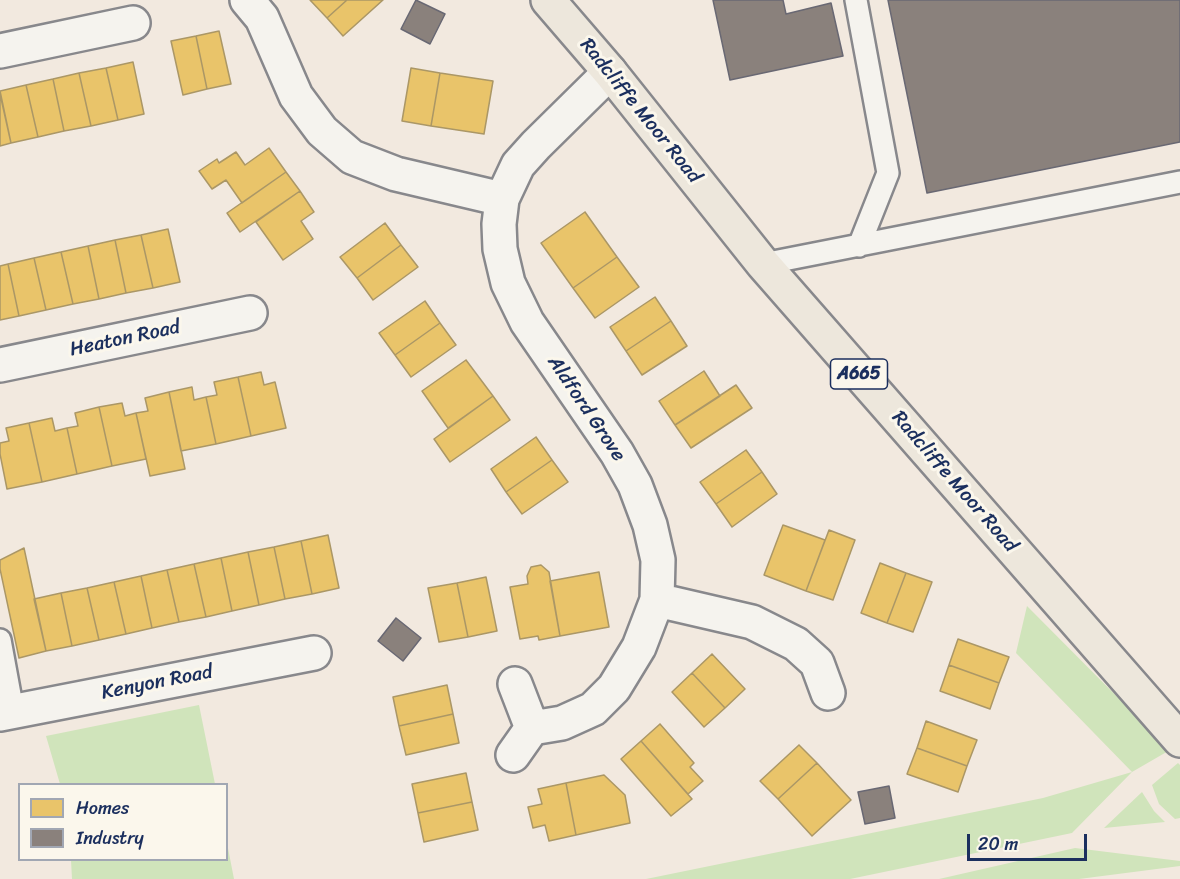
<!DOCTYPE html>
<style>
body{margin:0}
#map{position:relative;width:1180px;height:879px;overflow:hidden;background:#f2e9df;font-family:Sriracha,sans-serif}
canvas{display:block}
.legend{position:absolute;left:18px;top:783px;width:210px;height:78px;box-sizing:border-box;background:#fbf7ec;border:2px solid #a1a7b3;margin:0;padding:8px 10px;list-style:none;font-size:18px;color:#1b2f5e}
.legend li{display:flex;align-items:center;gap:12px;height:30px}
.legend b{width:30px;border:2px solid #a1a7b3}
.scale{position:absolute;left:967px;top:834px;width:120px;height:27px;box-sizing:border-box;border:3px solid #1b2f5e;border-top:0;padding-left:8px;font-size:18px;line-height:21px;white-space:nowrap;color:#1b2f5e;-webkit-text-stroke:4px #fbf7ec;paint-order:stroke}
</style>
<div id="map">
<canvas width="1180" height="879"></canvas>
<ul class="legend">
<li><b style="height:16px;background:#e9c46a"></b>Homes</li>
<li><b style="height:16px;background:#8a817c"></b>Industry</li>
</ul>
<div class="scale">20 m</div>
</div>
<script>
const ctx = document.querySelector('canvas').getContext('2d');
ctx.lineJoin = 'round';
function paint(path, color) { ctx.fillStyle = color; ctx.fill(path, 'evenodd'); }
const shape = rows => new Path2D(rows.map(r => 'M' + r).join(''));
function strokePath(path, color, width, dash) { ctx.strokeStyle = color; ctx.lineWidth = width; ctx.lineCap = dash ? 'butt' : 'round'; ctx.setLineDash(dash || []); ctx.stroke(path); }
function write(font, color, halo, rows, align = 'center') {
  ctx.font = font + ' Sriracha,sans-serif'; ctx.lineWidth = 6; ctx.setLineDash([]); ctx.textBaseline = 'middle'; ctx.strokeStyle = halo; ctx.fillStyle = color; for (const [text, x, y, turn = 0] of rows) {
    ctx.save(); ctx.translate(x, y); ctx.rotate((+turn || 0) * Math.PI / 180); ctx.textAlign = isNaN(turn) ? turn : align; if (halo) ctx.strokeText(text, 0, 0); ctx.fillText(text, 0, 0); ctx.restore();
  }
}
paint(shape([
 [1027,606,1170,750,1132,772,1072,833,850,879,646,879,1043,798,1132,772,1016,653],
 [199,705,215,784,60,784,46,736],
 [1178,763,1180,765,1180,818,1175,819,1159,804,1152,785],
 [1142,792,1154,811,1165,822,1104,828],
 [227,843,234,879,72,879,71,860,226,860],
 [1075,848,1180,861,1180,866,1079,879,939,879]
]), '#d0e4bb');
const homes = shape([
 [310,0,347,0,327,18,310,0],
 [347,0,383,0,343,36,327,18,347,0],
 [219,31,231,84,207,89,196,36,219,31],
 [196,36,207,89,183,95,171,41,196,36],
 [133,62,144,114,118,120,106,68,133,62],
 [106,68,118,120,91,126,79,73,106,68],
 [411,68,440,73,431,126,402,121,411,68],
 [79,73,91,126,64,131,53,79,79,73],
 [440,73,493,81,484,134,431,126,440,73],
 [53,79,64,131,38,137,26,85,53,79],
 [26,85,38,137,11,143,0,91,26,85],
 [0,94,11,143,0,146,0,94],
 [269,148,286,172,242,203,226,180,212,189,199,171,217,159,219,163,236,152,245,165,269,148],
 [286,172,300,191,240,232,227,213,286,172],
 [300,191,314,212,301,221,313,239,283,260,256,222,300,191],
 [585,212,617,257,573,288,541,243,585,212],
 [385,223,401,245,357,278,340,257,385,223],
 [168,229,180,282,153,288,141,235,168,229],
 [141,235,153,288,126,293,115,240,141,235],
 [115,240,126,293,99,299,88,246,115,240],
 [401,245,418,267,373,300,357,278,401,245],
 [88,246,99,299,73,304,61,252,88,246],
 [61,252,73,304,46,310,34,258,61,252],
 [617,257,639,287,595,318,573,288,617,257],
 [34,258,46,310,19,316,8,264,34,258],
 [8,264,19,316,0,320,0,266,8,264],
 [655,297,671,321,626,351,610,327,655,297],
 [425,301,440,323,395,355,379,333,425,301],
 [671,321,687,346,642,375,626,351,671,321],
 [440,323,456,345,411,377,395,355,440,323],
 [466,360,493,396,448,428,422,391,466,360],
 [704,371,720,396,675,425,659,401,704,371],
 [261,372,264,385,275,382,286,428,251,436,238,377,261,372],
 [238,377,251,436,216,444,206,397,217,395,214,382,238,377],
 [736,385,752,408,691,448,675,425,736,385],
 [192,387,194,400,206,397,216,444,181,451,169,392,192,387],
 [169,392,185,469,150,476,136,413,148,411,145,398,169,392],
 [493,396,510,420,450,462,434,439,493,396],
 [122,403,125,416,136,413,146,459,112,466,99,407,122,403],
 [99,407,112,466,77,474,67,428,78,426,75,413,99,407],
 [52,418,55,431,67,428,77,474,42,482,29,423,52,418],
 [29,423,42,482,7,489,0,454,0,443,9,441,6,428,29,423],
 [536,437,552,460,506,492,491,469,536,437],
 [746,450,762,472,716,504,700,482,746,450],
 [552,460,568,482,522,514,506,492,552,460],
 [762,472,777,494,732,527,716,504,762,472],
 [783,525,825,540,806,591,764,575,783,525],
 [829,530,855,540,833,600,806,591,829,530],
 [328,535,339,588,312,594,301,541,328,535],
 [301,541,312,594,285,599,274,547,301,541],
 [274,547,285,599,259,605,248,552,274,547],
 [24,548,46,651,19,658,0,569,0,560,24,548],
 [248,552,259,605,232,611,221,558,248,552],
 [221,558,232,611,206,617,194,564,221,558],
 [880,563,906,573,887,623,861,613,880,563],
 [194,564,206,617,179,622,167,570,194,564],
 [541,565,549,572,560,636,539,640,538,636,520,639,510,587,528,584,527,576,531,567,541,565],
 [167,570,179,622,152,628,141,576,167,570],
 [599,572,609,627,560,636,550,581,599,572],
 [906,573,932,582,913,632,887,623,906,573],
 [141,576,152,628,126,634,114,582,141,576],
 [486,577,497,631,468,637,457,583,486,577],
 [114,582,126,634,99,640,87,588,114,582],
 [457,583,468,637,439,642,428,588,457,583],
 [87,588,99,640,72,646,61,593,87,588],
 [61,593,72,646,46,651,34,599,61,593],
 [958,639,1009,657,999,683,949,665,958,639],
 [712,654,745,689,725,708,692,673,712,654],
 [949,665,999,683,990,709,940,691,949,665],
 [692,673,725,708,704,727,672,692,692,673],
 [447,685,453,714,399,726,393,697,447,685],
 [453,714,459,743,406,755,399,726,453,714],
 [926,721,977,740,967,766,917,748,926,721],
 [660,724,694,763,690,767,703,781,688,794,641,741,660,724],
 [641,741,692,799,671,816,621,759,641,741],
 [799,745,817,763,778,799,760,781,799,745],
 [917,748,967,766,958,792,907,774,917,748],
 [817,763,851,800,812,836,778,799,817,763],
 [466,773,472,802,418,813,412,784,466,773],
 [604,775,625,795,630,823,576,835,566,783,604,775],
 [566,783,576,835,549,841,545,825,533,828,528,807,542,804,538,789,566,783],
 [472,802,478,830,424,842,418,813,472,802]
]);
paint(homes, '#e9c46a');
strokePath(homes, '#ab9766', 1.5);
const industry = shape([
 [416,0,445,14,430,44,401,29,416,0],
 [713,0,783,0,786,14,831,3,843,56,730,80,713,0],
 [888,0,1180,0,1180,142,927,193,888,0],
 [396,618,421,638,403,661,378,641,396,618],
 [889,786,895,818,865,824,858,792,889,786]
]);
paint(industry, '#8a817c');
strokePath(industry, '#696873', 1.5);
const lane = shape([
 [856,0,888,173,859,246],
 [763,264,1180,182],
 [0,640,13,711]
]);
const street = shape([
 [247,0,262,18,296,96,322,131,352,157,396,174,502,199],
 [0,51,133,23],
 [0,365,250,313],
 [657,600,752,622,796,644,817,663,828,693],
 [0,714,314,653],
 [532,728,562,723,593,709,614,688,639,647,657,600,658,560,650,525,635,485,617,453,527,322,508,283,500,249,499,224,502,199,518,165,536,145,610,72],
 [513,755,532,728,515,684]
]);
const primary = shape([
 [548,0,610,72,763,264,1180,740]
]);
strokePath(lane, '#88888c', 26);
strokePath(street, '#88888c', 38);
strokePath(primary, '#88888c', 38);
strokePath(lane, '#f5f3ee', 21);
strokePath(street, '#f5f3ee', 33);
strokePath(primary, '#ede7dc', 33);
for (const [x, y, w] of [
 [859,374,57]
]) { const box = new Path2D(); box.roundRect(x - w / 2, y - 15, w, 30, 4.5); ctx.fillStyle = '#fbf7ec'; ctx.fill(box); strokePath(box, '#1b2f5e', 1.5); }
write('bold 18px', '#1b2f5e', null, [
 ["A665",859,374]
]);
write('20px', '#1b2f5e', '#fbf7ec', [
 ["Radcliffe Moor Road",640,111,51],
 ["Heaton Road",125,339,-12],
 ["Aldford Grove",586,409,56],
 ["Radcliffe Moor Road",954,482,49],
 ["Kenyon Road",157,683,-11]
]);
</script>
